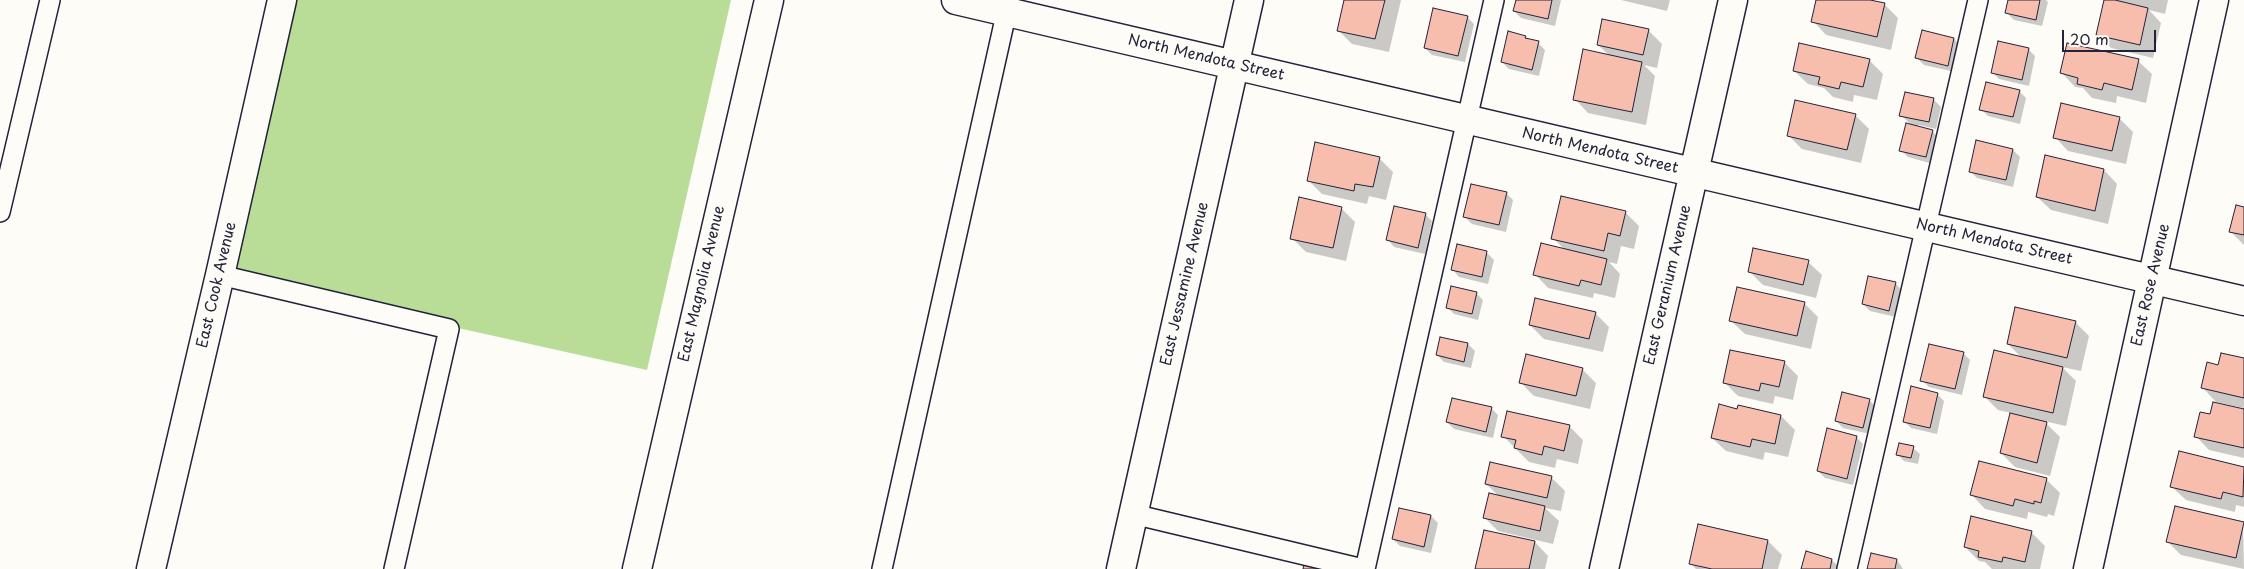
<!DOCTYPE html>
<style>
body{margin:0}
#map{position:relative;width:2244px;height:569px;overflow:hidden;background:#fdfcf7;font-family:"Playpen Sans",sans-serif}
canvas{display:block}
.scale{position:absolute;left:2062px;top:30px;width:94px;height:22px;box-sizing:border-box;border:2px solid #22223b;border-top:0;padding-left:6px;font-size:15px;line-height:18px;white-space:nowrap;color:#22223b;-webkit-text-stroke:4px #fdfcf7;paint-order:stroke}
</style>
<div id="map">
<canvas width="2244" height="569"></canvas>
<div class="scale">20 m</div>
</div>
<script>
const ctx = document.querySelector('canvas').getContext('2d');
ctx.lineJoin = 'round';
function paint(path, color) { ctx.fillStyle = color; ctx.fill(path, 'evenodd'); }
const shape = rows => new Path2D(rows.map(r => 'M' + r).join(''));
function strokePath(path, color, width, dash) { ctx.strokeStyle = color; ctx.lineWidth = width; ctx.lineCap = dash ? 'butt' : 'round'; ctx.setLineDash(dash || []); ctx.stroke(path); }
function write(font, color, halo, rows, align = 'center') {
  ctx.font = font + ' "Playpen Sans",sans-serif'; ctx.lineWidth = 4; ctx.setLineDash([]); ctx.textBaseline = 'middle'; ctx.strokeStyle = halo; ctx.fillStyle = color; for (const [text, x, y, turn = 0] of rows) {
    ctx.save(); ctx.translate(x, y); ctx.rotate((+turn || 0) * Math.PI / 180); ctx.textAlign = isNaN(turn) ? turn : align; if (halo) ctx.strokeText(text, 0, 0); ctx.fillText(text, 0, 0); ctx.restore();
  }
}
paint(shape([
 [282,0,731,0,647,370,220,275]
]), '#b9dc96');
paint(shape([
 [1345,0,1401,0,1389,52,1352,44,1338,30],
 [1517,0,1561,0,1555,26,1521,18,1514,11],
 [1621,0,1670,0,1667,11],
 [1818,0,1865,0,1884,4,1898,18,1891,50,1826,35,1813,21],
 [2010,0,2046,0,2048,2,2042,26,2014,20,2007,13],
 [2106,0,2168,0,2165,14,2149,10,2161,23,2153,58,2111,48,2098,34],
 [1467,17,1474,24,1465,62,1432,55,1425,48],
 [1648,30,1662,44,1657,68,1644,65,1655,76,1646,125,1588,113,1575,99,1610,56,1598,45],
 [1526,37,1529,41,1538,43,1545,50,1539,76,1509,69,1502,62],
 [1954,39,1961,46,1955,72,1924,65,1917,58],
 [2029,50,2035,56,2029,86,1999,79,1992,72],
 [1869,60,1883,74,1877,100,1854,95,1853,102,1833,97,1824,88,1808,84,1794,71],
 [2138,61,2152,74,2146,103,2117,96,2116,103,2092,98,2083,88,2075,87,2062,73],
 [2019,91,2026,98,2020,124,1988,116,1981,109],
 [1906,93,1934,100,1941,107,1936,129,1919,125,1918,127,1932,131,1939,138,1933,164,1908,157,1901,150,1911,125,1901,115],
 [1855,115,1869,129,1861,163,1802,149,1789,136],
 [2119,118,2133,132,2126,164,2068,151,2055,137],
 [1977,142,2013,150,2020,157,2013,187,1977,178,1970,171],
 [1379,158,1393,172,1386,200,1369,196,1367,204,1322,194,1308,180],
 [2104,170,2117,184,2108,224,2051,210,2037,197],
 [1506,193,1513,200,1506,232,1472,224,1465,217],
 [1341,208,1355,222,1346,261,1306,252,1292,238],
 [2244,208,2244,245,2231,232],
 [1625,212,1639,226,1634,249,1621,246,1617,264,1609,262,1620,274,1615,298,1594,293,1593,298,1548,288,1535,274,1565,250,1553,238],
 [1425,214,1432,221,1425,254,1394,247,1388,240],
 [1458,246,1487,253,1494,260,1488,284,1459,277,1453,270],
 [1808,262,1822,275,1816,298,1763,285,1749,271],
 [1895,283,1902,290,1896,317,1870,311,1863,304],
 [1476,293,1483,300,1478,320,1454,314,1447,307],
 [1804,303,1818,317,1811,349,1745,334,1731,321],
 [1595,313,1609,327,1603,352,1544,339,1530,325],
 [2075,322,2089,336,2081,371,2062,367,2076,381,2066,426,2044,421,2060,437,2050,476,2015,467,2001,453,2011,413,1998,410,1984,396,2022,358,2008,344],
 [1441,338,1468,344,1475,351,1471,368,1444,362,1437,355],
 [1963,353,1970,360,1962,395,1929,387,1922,380],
 [2244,360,2244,458,2209,450,2196,436,2211,416,2242,410,2243,408,2216,402,2203,388],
 [1785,363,1798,376,1793,400,1775,396,1773,404,1738,396,1724,382],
 [1582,369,1596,383,1590,409,1534,396,1520,382],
 [1937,394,1944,401,1937,434,1911,428,1904,421],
 [1869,400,1876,407,1870,434,1843,428,1836,421],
 [1491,408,1498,415,1493,438,1454,429,1447,422],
 [1738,410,1781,416,1795,430,1788,457,1765,452,1763,460,1726,451,1712,438],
 [1569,426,1583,440,1578,464,1557,459,1555,468,1529,462,1503,436],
 [1856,437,1863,444,1853,485,1825,478,1818,471],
 [1913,448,1920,454,1918,464,1904,461,1897,454],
 [2180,453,2244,468,2244,507,2236,505,2235,512,2186,500,2172,487],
 [1491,464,1552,478,1565,491,1561,511,1545,508,1559,521,1553,544,1498,531,1484,517,1500,497,1486,484],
 [2046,479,2060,493,2054,516,2048,514,2047,517,2028,512,2027,519,1985,509,1972,495],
 [1400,509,1431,516,1438,523,1431,553,1400,546,1393,539],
 [2243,523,2244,569,2181,555,2168,542],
 [1699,525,1768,541,1782,555,1778,569,1696,569,1690,563],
 [2031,532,2045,546,2040,569,1992,569,1985,562,1979,561,1965,547],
 [1535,542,1548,556,1545,569,1476,569],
 [1832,560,1839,567,1838,569,1802,569],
 [1897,560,1903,569,1869,569]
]), '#0003');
const building = shape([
 [1344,0,1385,0,1375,39,1337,31,1344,0],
 [1516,0,1552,0,1548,19,1513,11,1516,0],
 [1816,0,1870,0,1885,3,1877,37,1811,22,1816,0],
 [2008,0,2040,0,2036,20,2005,13,2008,0],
 [2104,0,2115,0,2148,8,2140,45,2096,35,2104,0],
 [1433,8,1468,16,1458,56,1424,48,1433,8],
 [1602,19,1649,29,1643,55,1597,45,1602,19],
 [1922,30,1954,38,1948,66,1915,58,1922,30],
 [1508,31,1526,36,1525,38,1539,41,1532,70,1501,62,1508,31],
 [1998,41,2029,48,2022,80,1991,73,1998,41],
 [1799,43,1870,59,1863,87,1841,82,1839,89,1818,84,1820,77,1793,71,1799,43],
 [2067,43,2139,59,2132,90,2104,83,2102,90,2077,84,2078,78,2060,73,2067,43],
 [1583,49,1642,62,1632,112,1573,100,1583,49],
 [1986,82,2020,90,2013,117,1979,110,1986,82],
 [1905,92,1934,98,1929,122,1899,116,1905,92],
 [1795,100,1856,114,1847,150,1787,136,1795,100],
 [2061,103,2120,117,2112,151,2053,138,2061,103],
 [1906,123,1933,130,1926,157,1899,151,1906,123],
 [1976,140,2013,149,2006,180,1969,172,1976,140],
 [1315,142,1380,157,1373,187,1355,184,1354,191,1307,181,1315,142],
 [2045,155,2104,169,2095,211,2036,197,2045,155],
 [1471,184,1507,192,1499,225,1463,217,1471,184],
 [1561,196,1626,211,1620,236,1608,233,1604,251,1551,239,1561,196],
 [1299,197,1342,207,1333,248,1290,239,1299,197],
 [2236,205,2244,207,2244,235,2229,232,2236,205],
 [1394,206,1426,213,1418,248,1386,240,1394,206],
 [1541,243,1607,259,1601,285,1581,280,1579,286,1533,275,1541,243],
 [1457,244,1487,251,1482,277,1451,270,1457,244],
 [1753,248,1809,260,1803,285,1748,272,1753,248],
 [1868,276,1896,282,1889,311,1862,304,1868,276],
 [1451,286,1477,292,1472,314,1446,308,1451,286],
 [1737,287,1805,302,1797,336,1729,321,1737,287],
 [1535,298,1596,312,1589,339,1529,325,1535,298],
 [2015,307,2076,321,2067,358,2007,344,2015,307],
 [1440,337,1468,343,1464,362,1436,355,1440,337],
 [1929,344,1964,352,1955,389,1920,381,1929,344],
 [1730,350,1785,361,1779,387,1761,383,1759,391,1723,383,1730,350],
 [1994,350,2063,367,2053,413,1983,397,1994,350],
 [2221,353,2244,358,2244,398,2201,388,2207,362,2218,365,2221,353],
 [1526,354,1583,368,1576,396,1519,383,1526,354],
 [1911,386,1938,393,1930,428,1903,422,1911,386],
 [1842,392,1870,399,1863,428,1835,421,1842,392],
 [1452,398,1492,407,1486,432,1446,422,1452,398],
 [2213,402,2244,409,2244,448,2194,437,2200,412,2210,414,2213,402],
 [1719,404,1737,409,1738,405,1781,415,1775,444,1752,439,1750,447,1711,438,1719,404],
 [1507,411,1570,425,1564,451,1544,446,1542,455,1514,448,1516,440,1501,437,1507,411],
 [2010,413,2047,422,2037,463,2000,453,2010,413],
 [1827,428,1857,436,1847,479,1817,471,1827,428],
 [1899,443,1914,446,1911,458,1896,455,1899,443],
 [2179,451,2244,467,2243,497,2223,492,2221,499,2170,487,2179,451],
 [1979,461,2047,478,2041,503,2034,501,2034,504,2015,499,2013,506,1970,495,1979,461],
 [1490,462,1552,476,1547,498,1485,484,1490,462],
 [1489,493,1545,506,1540,531,1483,518,1489,493],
 [2175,506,2244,522,2236,558,2166,542,2175,506],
 [1399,508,1431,515,1424,547,1392,539,1399,508],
 [1971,516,2032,531,2025,562,2003,557,2002,562,1978,557,1979,551,1964,547,1971,516],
 [1698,524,1768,540,1762,569,1712,569,1689,564,1698,524],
 [1484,530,1535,541,1529,569,1475,569,1484,530],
 [1806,551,1832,559,1830,569,1801,569,1806,551],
 [1871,553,1897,559,1895,569,1867,569,1871,553],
 [1305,559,1341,569,1303,569,1305,559]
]);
paint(building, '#f7beae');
strokePath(building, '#22223b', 1);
const service = shape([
 [0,212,50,0],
 [220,275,449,329,394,569],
 [1133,514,1363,569],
 [882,569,1009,1],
 [1365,569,1494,0],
 [1847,569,1978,0]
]);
const minor = shape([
 [956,0,2244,301],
 [151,569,220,275,282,0],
 [637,569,769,0],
 [1121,569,1249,0],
 [1604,569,1733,0],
 [2088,569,2214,0]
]);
strokePath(service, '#22223b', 22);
strokePath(minor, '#22223b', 31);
strokePath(service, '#fdfcf7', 19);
strokePath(minor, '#fdfcf7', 28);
write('15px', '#22223b', '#fdfcf7', [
 ["North Mendota Street",1206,58,13],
 ["North Mendota Street",1600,151,13],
 ["North Mendota Street",1994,242,13],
 ["East Magnolia Avenue",702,284,-77],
 ["East Jessamine Avenue",1185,284,-77],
 ["East Cook Avenue",217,285,-77],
 ["East Geranium Avenue",1668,285,-77],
 ["East Rose Avenue",2151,285,-77]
]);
</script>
